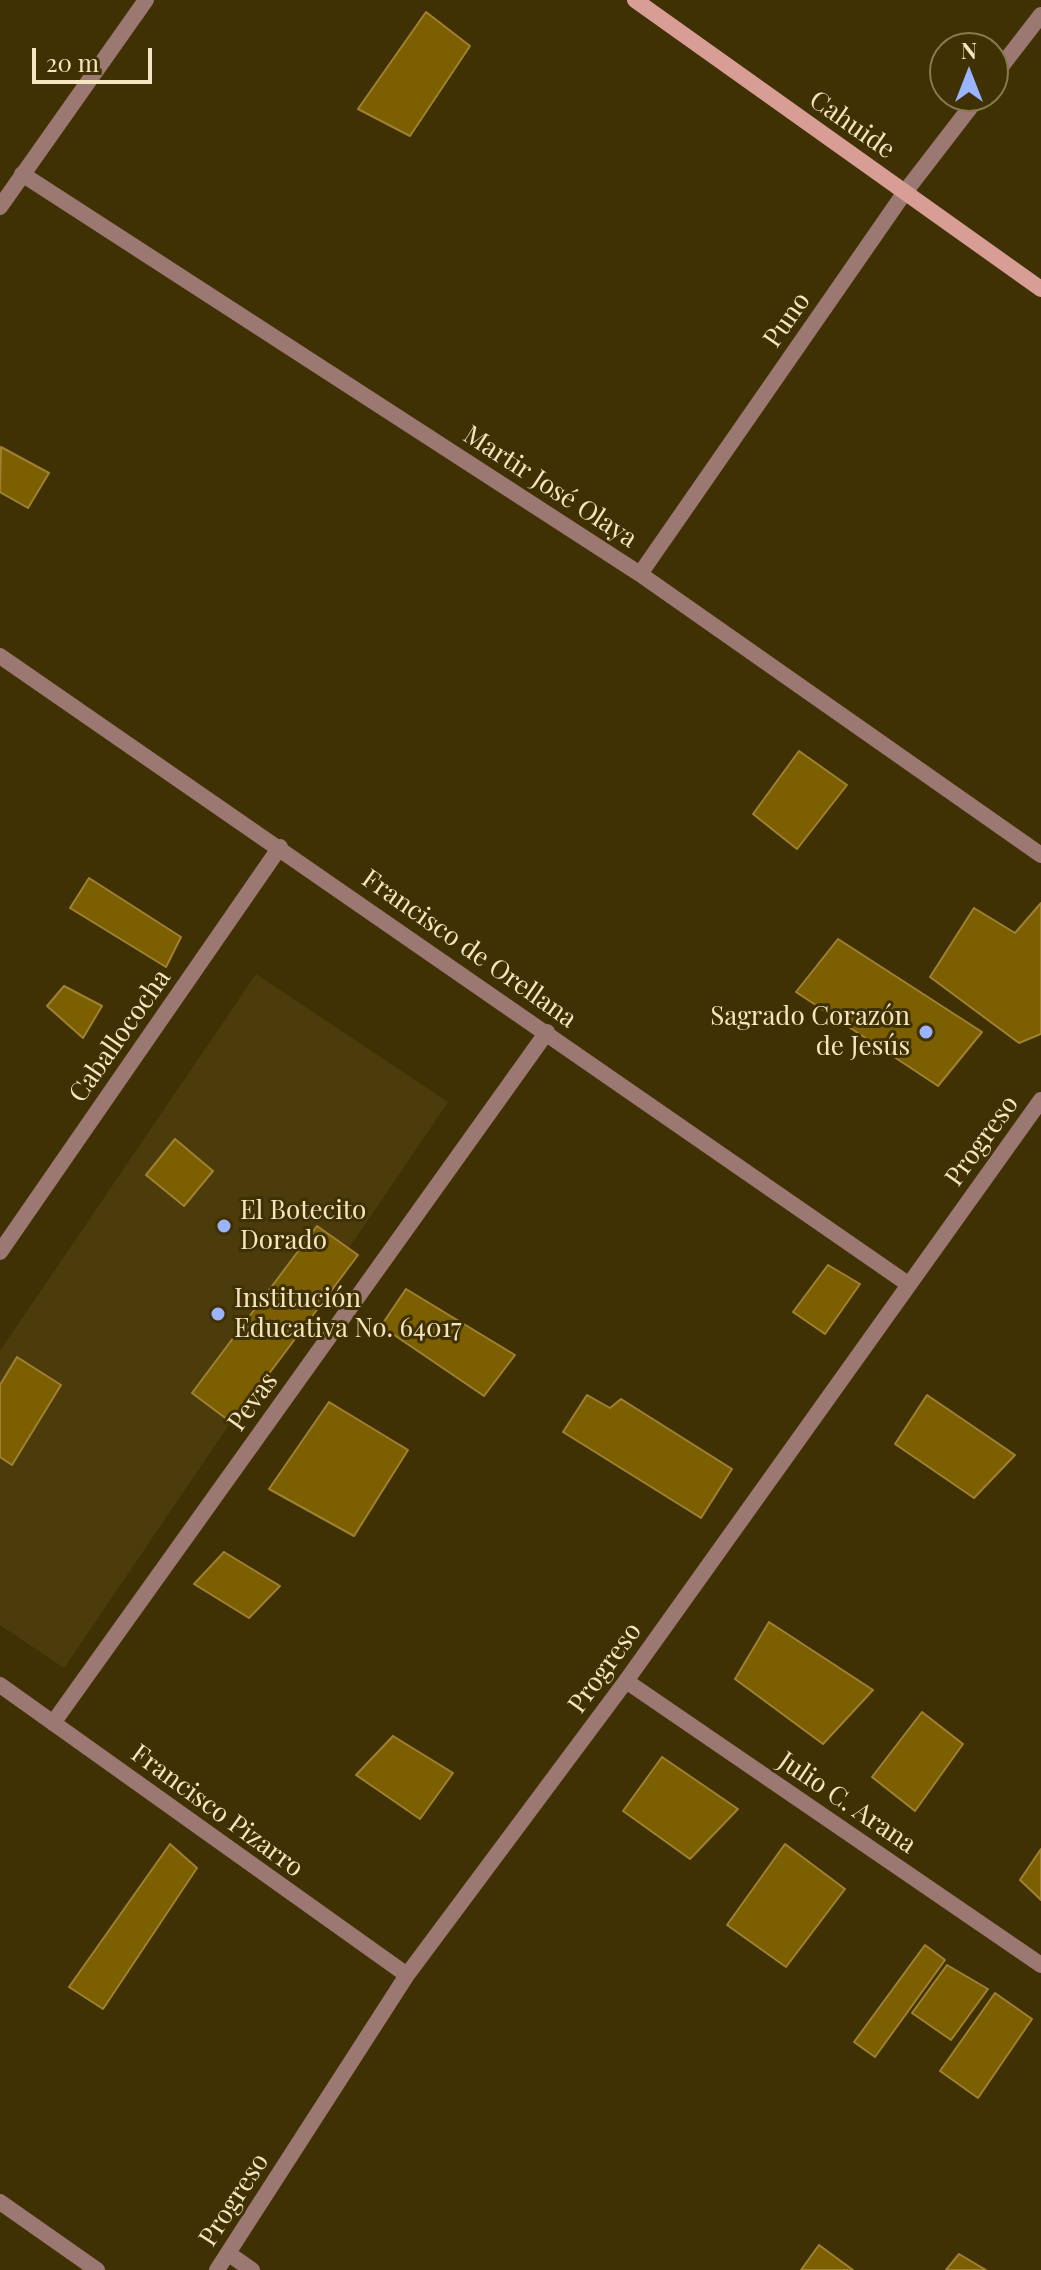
<!DOCTYPE html>
<meta charset="utf-8">
<style>
body{margin:0}
#map{position:relative;width:1041px;height:2270px;overflow:hidden;background:#403104;font-family:"Playfair Display",serif}
canvas{display:block}
.north{position:absolute;left:929px;top:32px;width:80px;height:80px;box-sizing:border-box;background:#403104;border:2px solid #887950;border-radius:50%;rotate:0deg;font-size:22px;font-weight:700;line-height:32px;text-align:center;color:#f5e6c1}
.north::after{content:'';display:block;margin:auto;width:28px;height:36px;background:#9ab5fd;clip-path:polygon(50% 0,100% 100%,50% 72%,0 100%)}
.scale{position:absolute;left:32px;top:48px;width:120px;height:36px;box-sizing:border-box;border:4px solid #f5e6c1;border-top:0;padding-left:10px;font-size:24px;line-height:28px;white-space:nowrap;color:#f5e6c1;-webkit-text-stroke:6px #403104;paint-order:stroke}
</style>
<div id="map">
<canvas width="1041" height="2270"></canvas>
<div class="north">N</div>
<div class="scale">20 m</div>
</div>
<script>
const ctx = document.querySelector('canvas').getContext('2d');
ctx.lineJoin = 'round';
function paint(path, color) { ctx.fillStyle = color; ctx.fill(path, 'evenodd'); }
const shape = rows => new Path2D(rows.map(r => 'M' + r).join(''));
function strokePath(path, color, width, dash) { ctx.strokeStyle = color; ctx.lineWidth = width; ctx.lineCap = dash ? 'butt' : 'round'; ctx.setLineDash(dash || []); ctx.stroke(path); }
function write(font, color, halo, rows, align = 'center') {
  ctx.font = font + ' "Playfair Display",serif'; ctx.lineWidth = 6; ctx.setLineDash([]); ctx.textBaseline = 'middle'; ctx.strokeStyle = halo; ctx.fillStyle = color; for (const [text, x, y, turn = 0] of rows) {
    ctx.save(); ctx.translate(x, y); ctx.rotate((+turn || 0) * Math.PI / 180); ctx.textAlign = isNaN(turn) ? turn : align; if (halo) ctx.strokeText(text, 0, 0); ctx.fillText(text, 0, 0); ctx.restore();
  }
}
paint(shape([
 [256,974,448,1102,64,1668,0,1625,0,1351]
]), '#4d3c0b');
const building = shape([
 [426,12,470,46,410,136,358,109,426,12],
 [1,447,49,473,28,508,0,492,1,447],
 [799,751,847,785,797,849,753,814,799,751],
 [89,878,181,937,166,967,70,908,89,878],
 [1041,903,1041,1034,1019,1043,930,977,974,908,1015,933,1041,903],
 [838,939,982,1032,938,1086,796,992,838,939],
 [64,986,102,1006,83,1038,47,1006,64,986],
 [175,1139,213,1171,184,1206,146,1175,175,1139],
 [317,1226,358,1255,232,1423,192,1393,317,1226],
 [828,1265,860,1284,825,1334,793,1312,828,1265],
 [406,1289,515,1355,484,1396,381,1326,406,1289],
 [17,1357,61,1385,12,1465,0,1457,0,1385,17,1357],
 [587,1395,610,1408,621,1399,732,1469,701,1518,563,1432,587,1395],
 [927,1395,1015,1455,974,1498,895,1444,927,1395],
 [329,1402,408,1450,354,1536,269,1489,329,1402],
 [224,1552,280,1586,249,1618,194,1584,224,1552],
 [769,1622,873,1690,823,1744,735,1679,769,1622],
 [922,1712,963,1744,915,1811,872,1777,922,1712],
 [393,1736,453,1773,420,1819,356,1775,393,1736],
 [662,1757,738,1809,690,1859,623,1811,662,1757],
 [170,1844,197,1868,103,2009,69,1987,170,1844],
 [785,1844,845,1889,786,1967,727,1925,785,1844],
 [1041,1849,1041,1900,1020,1880,1041,1849],
 [925,1945,945,1960,875,2057,854,2042,925,1945],
 [947,1965,988,1989,951,2040,912,2013,947,1965],
 [995,1993,1032,2019,978,2098,940,2071,995,1993],
 [819,2245,853,2270,801,2270,819,2245],
 [959,2254,986,2270,946,2270,959,2254]
]);
paint(building, '#7b5f00');
strokePath(building, '#9e8132', 2);
strokePath(shape([
 [993,77,1041,15],
 [22,174,640,574,1041,855],
 [0,207,146,0],
 [640,574,905,192,979,96],
 [0,656,908,1284],
 [0,1252,280,847],
 [626,1681,1041,1965],
 [0,1685,407,1975],
 [53,1723,547,1032],
 [0,2202,97,2270],
 [229,2254,252,2270],
 [217,2270,407,1975,626,1681,1041,1100]
]), '#9c7872', 16);
strokePath(shape([
 [635,0,1041,289]
]), '#d89e96', 16);
for (const [x, y, r, color] of [
 [926,1032,8,"#9ab5fd"],
 [224,1226,8,"#9ab5fd"],
 [218,1314,8,"#9ab5fd"]
]) { const dot = new Path2D(); dot.arc(x, y, r, 0, 2 * Math.PI); ctx.fillStyle = color; ctx.fill(dot); strokePath(dot, '#403104', 3); }
write('26px', '#f5e6c1', '#403104', [
 ["Cahuide",852,125,35],
 ["Puno",787,320,-55],
 ["Martir José Olaya",550,487,33],
 ["Francisco de Orellana",469,949,35],
 ["Caballococha",120,1036,-55],
 ["Progreso",982,1141,-54],
 ["Pevas",253,1402,-54],
 ["Progreso",605,1668,-54],
 ["Julio C. Arana",847,1803,34],
 ["Francisco Pizarro",217,1811,36],
 ["Progreso",234,2200,-57]
]);
write('26px', '#f5e6c1', '#403104', [
 ["Sagrado Corazón",910,1017,"right"],
 ["de Jesús",910,1047,"right"],
 ["El Botecito",240,1211],
 ["Dorado",240,1241],
 ["Institución",234,1299],
 ["Educativa No. 64017",234,1329]
], 'left');
</script>
